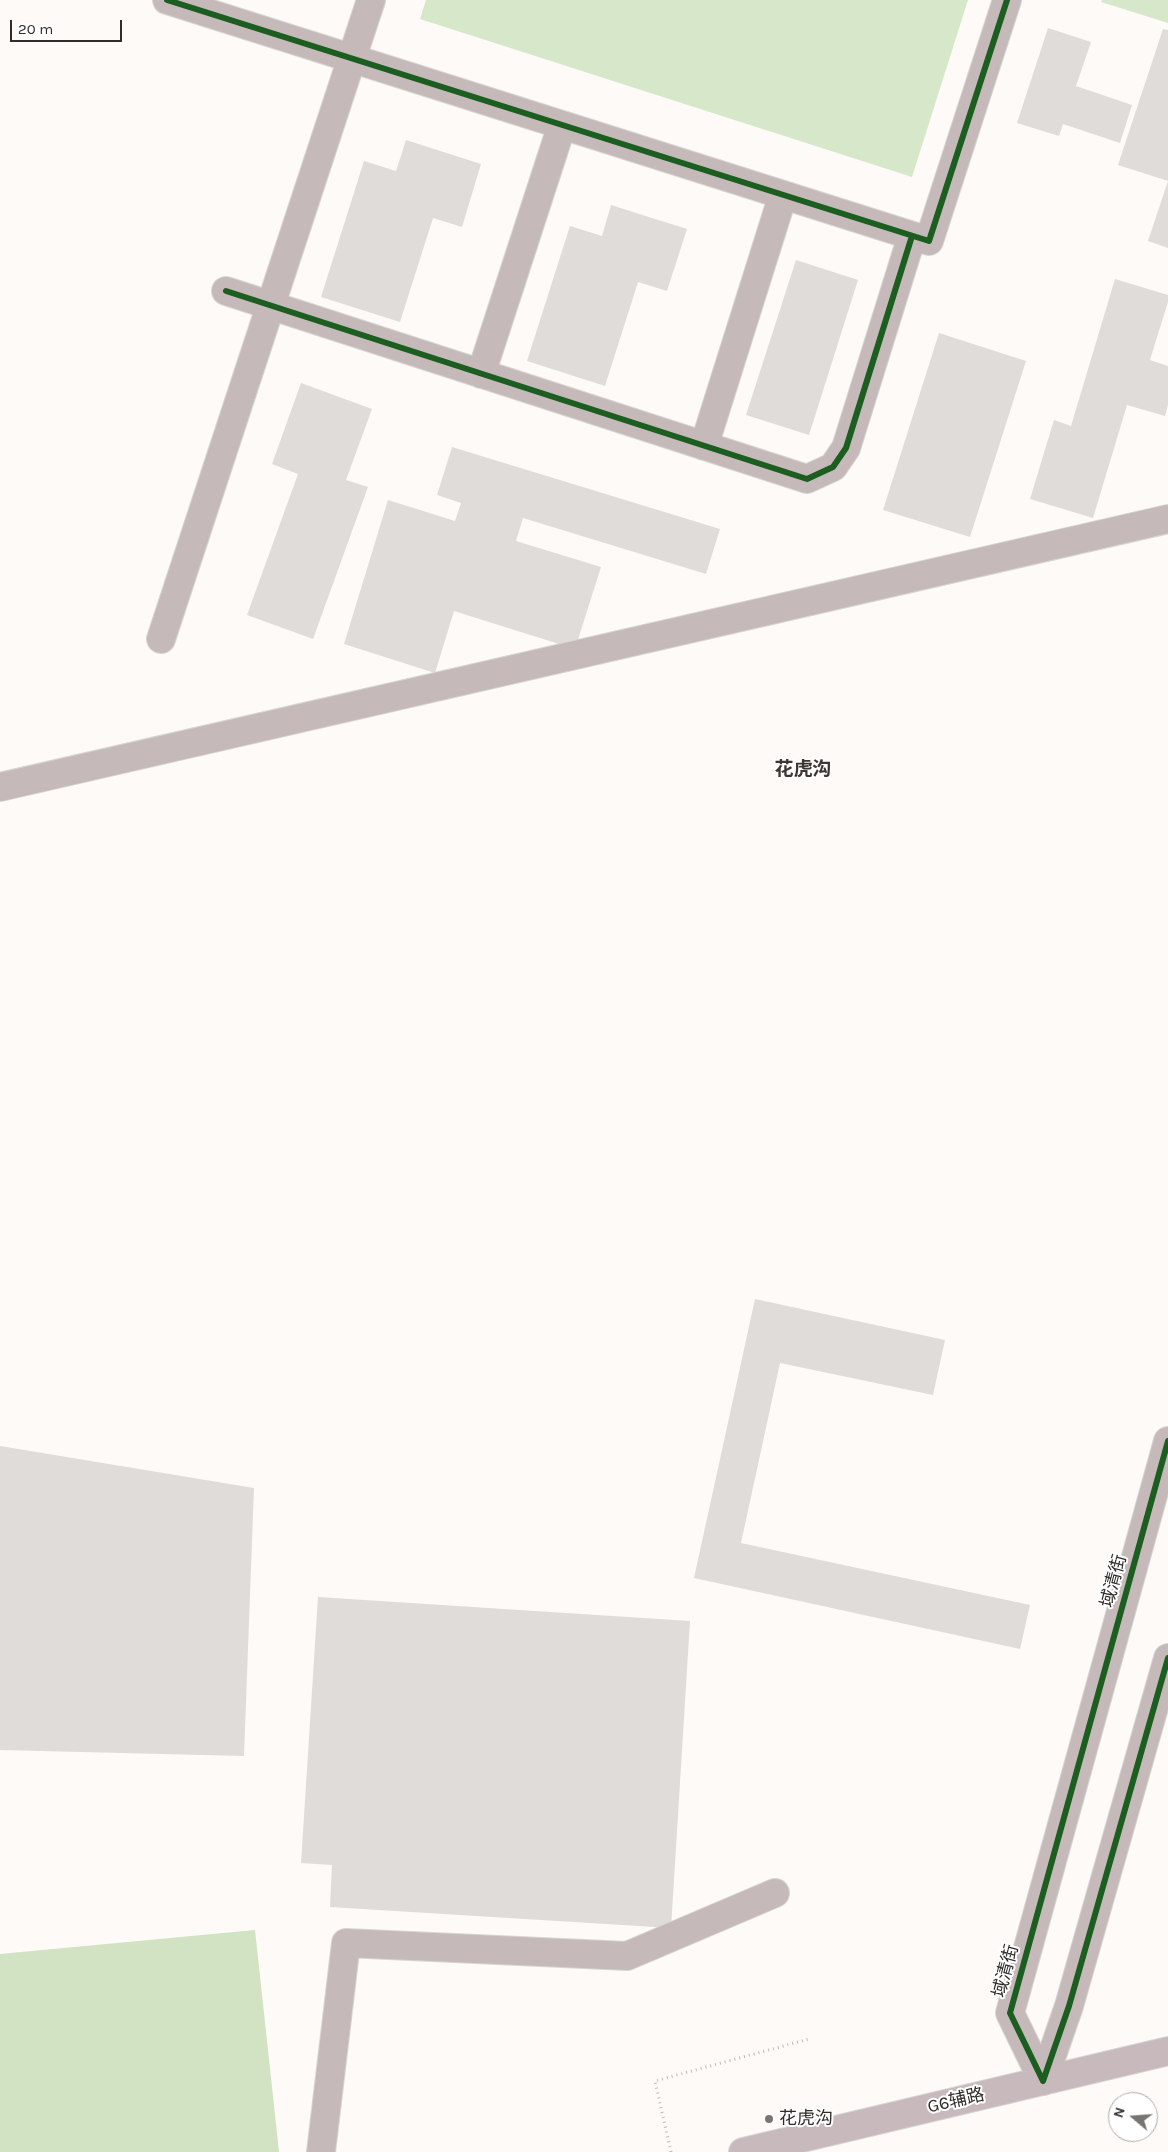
<!DOCTYPE html>
<meta charset="utf-8">
<style>
body{margin:0}
#map{position:relative;width:1168px;height:2152px;overflow:hidden;background:#fdfaf8;font-family:Karla,sans-serif}
canvas{display:block}
.north{position:absolute;left:1108px;top:2092px;width:50px;height:50px;box-sizing:border-box;background:#fff;border:1px solid #acaba9;border-radius:50%;rotate:288deg;font-size:14px;font-weight:700;line-height:20px;text-align:center;color:#302c29}
.north::after{content:'';display:block;margin:auto;width:18px;height:22px;background:#787471;clip-path:polygon(50% 0,100% 100%,50% 72%,0 100%)}
.scale{position:absolute;left:10px;top:20px;width:112px;height:22px;box-sizing:border-box;border:2px solid #302c29;border-top:0;padding-left:6px;font-size:15px;line-height:18px;white-space:nowrap;color:#302c29;-webkit-text-stroke:4px #fff;paint-order:stroke}
</style>
<div id="map">
<canvas width="1168" height="2152"></canvas>
<div class="north">N</div>
<div class="scale">20 m</div>
</div>
<script>
const ctx = document.querySelector('canvas').getContext('2d');
ctx.lineJoin = 'round';
function paint(path, color) { ctx.fillStyle = color; ctx.fill(path, 'evenodd'); }
const shape = rows => new Path2D(rows.map(r => 'M' + r).join(''));
function strokePath(path, color, width, dash) { ctx.strokeStyle = color; ctx.lineWidth = width; ctx.lineCap = dash ? 'butt' : 'round'; ctx.setLineDash(dash || []); ctx.stroke(path); }
function write(font, color, halo, rows, align = 'center') {
  ctx.font = font + ' Karla,"Noto Sans SC",sans-serif'; ctx.lineWidth = 4; ctx.setLineDash([]); ctx.textBaseline = 'middle'; ctx.strokeStyle = halo; ctx.fillStyle = color; for (const [text, x, y, turn = 0] of rows) {
    ctx.save(); ctx.translate(x, y); ctx.rotate((+turn || 0) * Math.PI / 180); ctx.textAlign = isNaN(turn) ? turn : align; if (halo) ctx.strokeText(text, 0, 0); ctx.fillText(text, 0, 0); ctx.restore();
  }
}
paint(shape([
 [426,0,968,0,912,177,420,19],
 [1102,0,1168,0,1168,23,1101,2]
]), '#d7e7ca');
paint(shape([
 [255,1930,279,2152,0,2152,0,1954]
]), '#d1e3c2');
paint(shape([
 [1048,28,1091,42,1076,86,1132,105,1120,143,1063,124,1059,136,1017,123],
 [1163,29,1168,30,1168,248,1148,241,1168,181,1118,165],
 [406,140,481,164,462,227,433,218,400,322,321,297,364,161,396,171],
 [611,205,687,229,667,291,638,282,605,386,527,361,570,226,602,236],
 [796,260,858,280,809,435,746,415],
 [1115,279,1168,295,1168,302,1150,360,1168,366,1168,405,1165,416,1127,405,1093,518,1030,499,1054,420,1071,426],
 [939,333,1026,361,970,537,883,510],
 [301,383,372,409,346,480,368,487,313,639,247,615,298,474,272,464],
 [452,447,720,529,706,574,523,518,516,541,601,567,575,649,454,611,435,673,344,644,388,500,455,521,461,503,437,495],
 [755,1299,945,1340,933,1395,780,1363,741,1543,1030,1605,1020,1649,694,1578],
 [0,1446,254,1488,244,1756,0,1750],
 [318,1597,690,1621,671,1928,330,1907,332,1865,301,1863]
]), '#dfdcda');
const minor = shape([
 [167,0,929,241,1007,0],
 [226,291,807,479,833,467,846,448,912,236],
 [481,374,562,125],
 [704,446,783,195],
 [161,639,371,0],
 [0,787,1168,519],
 [1043,2081,1010,2013,1168,1441],
 [1043,2081,1069,2006,1168,1658],
 [321,2152,346,1943,627,1956,775,1893]
]);
const major = shape([
 [743,2152,1168,2051]
]);
strokePath(minor, '#d7d5d4', 30);
strokePath(major, '#d7d5d4', 30);
strokePath(shape([
 [671,2152,655,2081,809,2039]
]), '#c2b9b8', 3, [1, 4]);
strokePath(minor, '#c6b9ba', 28);
strokePath(major, '#c7b9bc', 28);
strokePath(shape([
 [167,0,929,241,1007,0],
 [226,291,807,479,833,467,846,448,912,236],
 [1043,2081,1010,2013,1168,1441],
 [1043,2081,1069,2006,1168,1658]
]), '#1b5e20', 6);
for (const [x, y, r, color] of [
 [769,2119,5,"#787471"]
]) { const dot = new Path2D(); dot.arc(x, y, r, 0, 2 * Math.PI); ctx.fillStyle = color; ctx.fill(dot); strokePath(dot, '#fff', 2); }
write('18px', '#302c29', '#fff', [
 ["域清街",1114,1581,-75],
 ["域清街",1006,1971,-75],
 ["G6辅路",956,2101,-13]
]);
write('18px', '#302c29', '#fff', [
 ["花虎沟",779,2119]
], 'left');
write('bold 19px', '#3e3630', '#fff', [
 ["花虎沟",803,770]
]);
</script>
